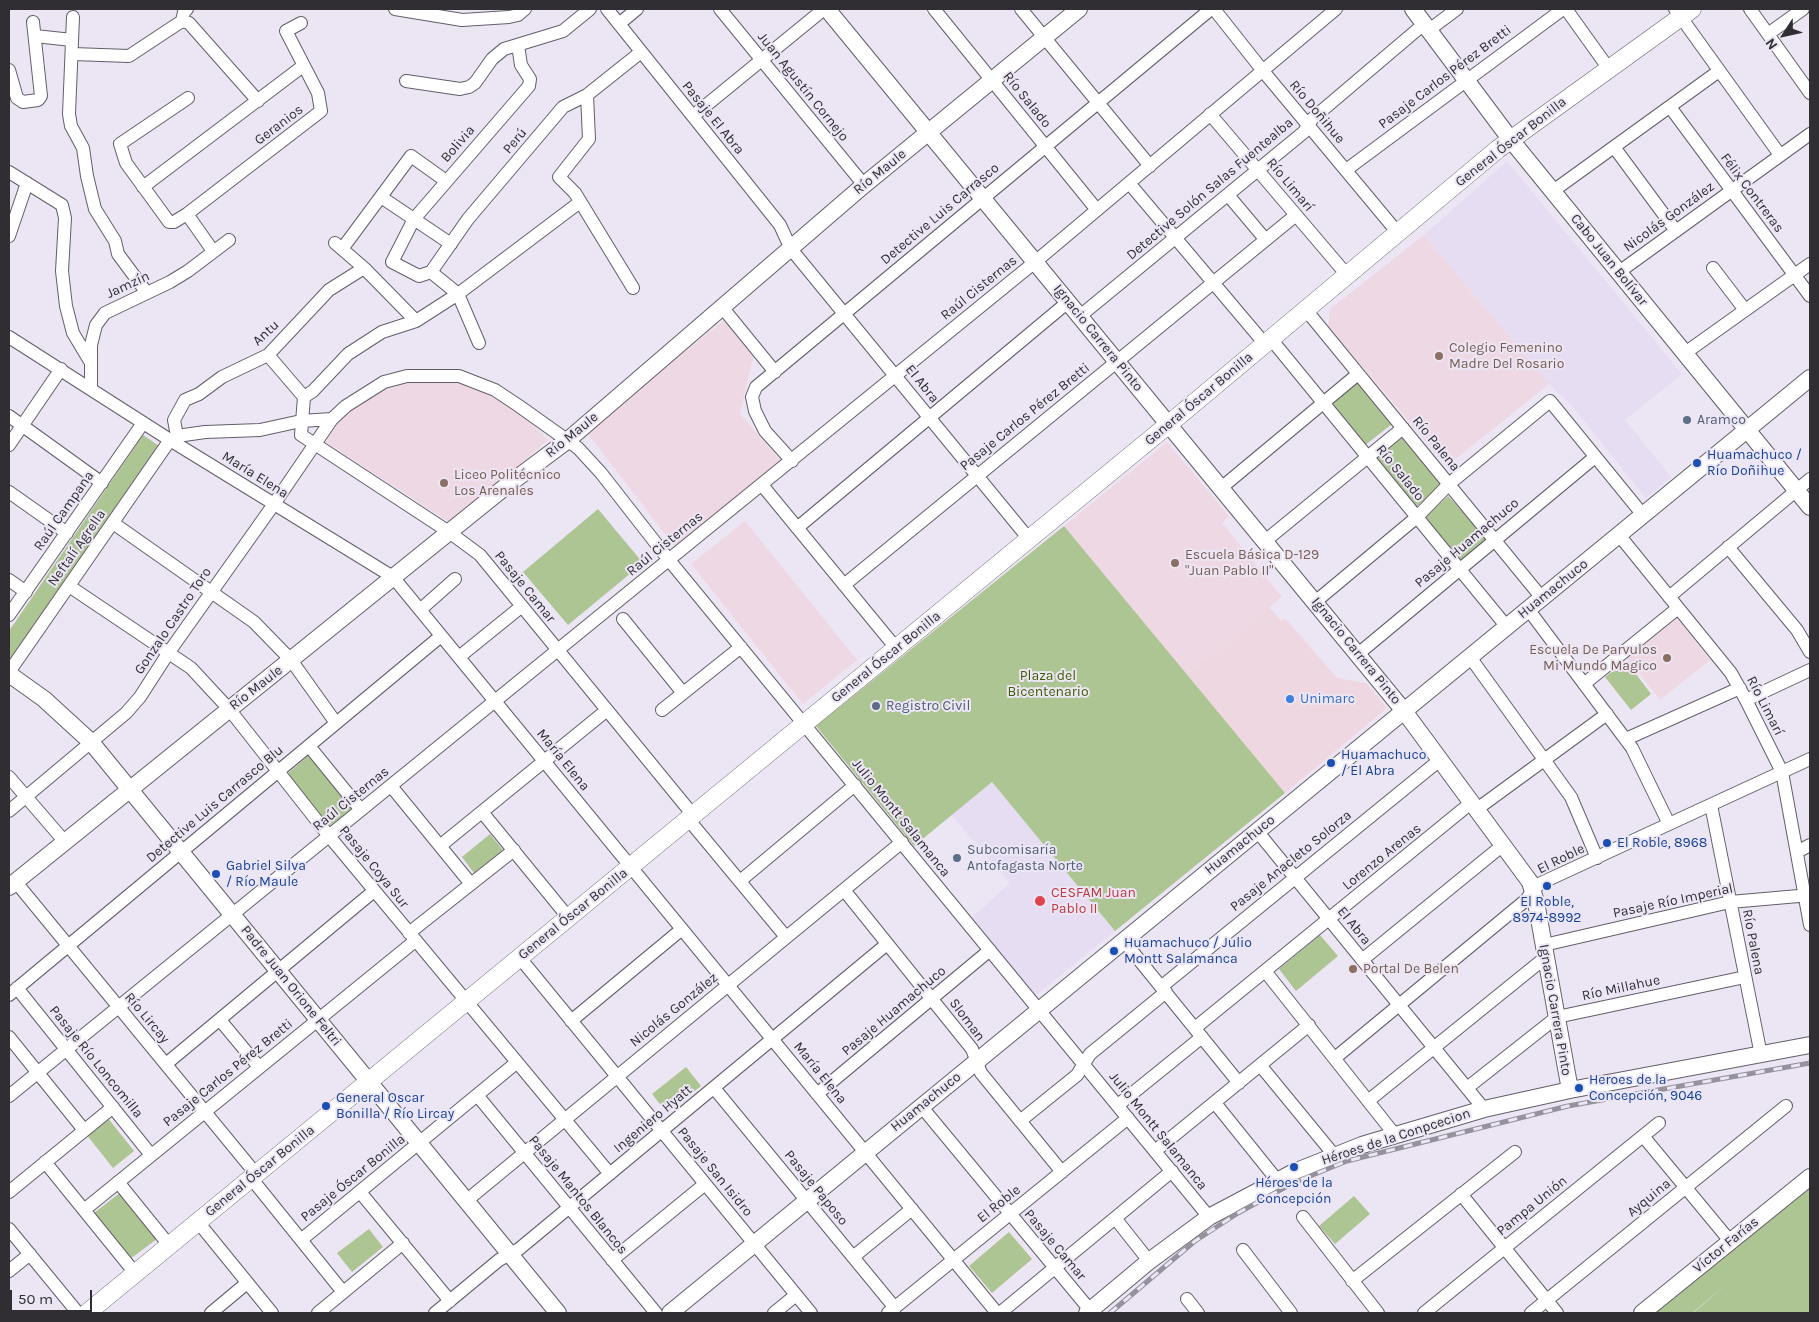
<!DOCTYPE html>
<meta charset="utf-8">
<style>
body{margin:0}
#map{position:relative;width:1819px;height:1322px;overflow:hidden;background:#ece6f4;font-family:Karla,sans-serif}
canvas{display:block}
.frame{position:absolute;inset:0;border:10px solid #302e33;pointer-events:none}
.north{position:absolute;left:1759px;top:10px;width:50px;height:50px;-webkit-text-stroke:4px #ece6f4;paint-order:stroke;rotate:235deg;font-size:14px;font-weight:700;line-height:20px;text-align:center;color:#302e33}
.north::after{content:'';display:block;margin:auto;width:18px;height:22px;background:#302e33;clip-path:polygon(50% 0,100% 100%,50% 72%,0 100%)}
.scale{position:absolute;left:10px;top:1290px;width:82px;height:22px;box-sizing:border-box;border:2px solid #302e33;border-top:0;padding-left:6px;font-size:15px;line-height:18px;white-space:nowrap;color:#302e33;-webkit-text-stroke:4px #ece6f4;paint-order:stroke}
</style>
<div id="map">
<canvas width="1819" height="1322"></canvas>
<div class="frame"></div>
<div class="north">N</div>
<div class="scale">50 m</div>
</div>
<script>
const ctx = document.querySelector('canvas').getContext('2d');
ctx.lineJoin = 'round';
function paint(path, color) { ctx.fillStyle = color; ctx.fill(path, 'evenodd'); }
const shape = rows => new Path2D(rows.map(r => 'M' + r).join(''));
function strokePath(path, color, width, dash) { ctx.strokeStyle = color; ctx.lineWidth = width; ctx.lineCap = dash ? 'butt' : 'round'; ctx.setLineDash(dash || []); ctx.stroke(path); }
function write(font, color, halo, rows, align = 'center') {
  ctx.font = font + ' Karla,sans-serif'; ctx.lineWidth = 4; ctx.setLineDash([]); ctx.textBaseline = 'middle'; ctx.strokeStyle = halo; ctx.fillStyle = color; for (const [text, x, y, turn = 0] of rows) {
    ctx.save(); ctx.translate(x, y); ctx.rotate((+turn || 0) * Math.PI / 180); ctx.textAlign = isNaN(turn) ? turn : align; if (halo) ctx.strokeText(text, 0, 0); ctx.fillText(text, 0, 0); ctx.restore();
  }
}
paint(shape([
 [1269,607,1281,621,1285,618,1337,678,1366,683,1387,708,1285,793,1186,674]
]), '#efd7e2');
paint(shape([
 [1507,161,1682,374,1625,420,1671,477,1646,498,1571,405,1549,384,1424,235],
 [992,782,1115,931,1035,996,972,917,1010,883,951,815]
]), '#e6ddf3');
paint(shape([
 [1424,235,1549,384,1447,466,1328,326,1330,309],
 [727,318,754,352,740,414,781,461,675,547,585,430],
 [448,380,486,391,515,408,548,440,452,524,326,442,346,411,374,394,407,381],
 [1167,442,1229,516,1222,523,1282,597,1186,674,1064,526],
 [745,521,857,660,803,704,691,564],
 [1675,616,1710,660,1660,700,1625,656]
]), '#eed8e4');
paint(shape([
 [1357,381,1392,424,1364,446,1327,404],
 [143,435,159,446,10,659,9,631],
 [1401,436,1443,485,1416,507,1375,460],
 [1448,496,1488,539,1460,561,1423,519],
 [598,509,643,563,568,625,523,572],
 [1064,526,1285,793,1115,931,992,782,914,846,816,726],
 [1626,661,1651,694,1631,710,1605,677],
 [309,755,353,809,328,827,286,775],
 [490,834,503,850,474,873,462,857],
 [1320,935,1338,956,1296,991,1279,969],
 [686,1067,701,1086,667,1113,652,1094],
 [107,1117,134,1151,113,1168,86,1134],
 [1810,1185,1810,1313,1693,1313,1728,1283,1692,1313,1654,1313],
 [121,1192,157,1239,130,1259,94,1213],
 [1354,1196,1370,1214,1335,1244,1319,1226],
 [369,1229,383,1247,352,1272,337,1253],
 [1009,1232,1032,1259,992,1293,969,1266]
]), '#acc592');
const minor = shape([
 [395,9,462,20,509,17,518,15,525,9],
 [607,9,780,225,791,249,1029,539],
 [720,9,864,185],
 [934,9,1097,210],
 [1021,9,1150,166],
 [1214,9,1263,71,1398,233],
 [1566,9,1609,69],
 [1675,9,1780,155],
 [1750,9,1810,93],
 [73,17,69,114,71,126,83,148,87,176,95,209,115,241,118,254,147,293],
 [182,21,189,23,258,101],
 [182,21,184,12,187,9],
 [619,24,637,9],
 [1429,30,1457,9],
 [1768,34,1803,9],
 [35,36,72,40],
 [73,54,129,56,182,21],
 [9,70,17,98,23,102,38,100,41,96,33,22],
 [406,81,460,89,469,87,475,83,492,59,504,49,563,31,590,9],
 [587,95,589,139,559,177,575,193,633,288],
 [188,98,120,144,126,163,169,222,174,222,187,214,321,111,318,93,286,31,301,23],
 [1670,107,1810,296],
 [1210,114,1347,275],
 [693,116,824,9],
 [1614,147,1676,231],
 [1346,170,1563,9],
 [9,172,62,205,65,218,62,271,66,306,73,333,91,363],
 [1129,183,1265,344],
 [143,187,303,66],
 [1553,191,1719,71],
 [1228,195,1265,239],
 [381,197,451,244],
 [187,214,213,251],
 [9,236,27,183],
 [335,243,364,268,416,321],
 [342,249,411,156,446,181],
 [1713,268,1745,310],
 [431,272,468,219,563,107,587,95,641,52],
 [1619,272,1810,134],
 [722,307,775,372],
 [1306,310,1542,598],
 [1080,316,1304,132,1312,119,1424,24],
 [9,337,170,440,393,577,997,1313],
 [1271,339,1507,627],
 [479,343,458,294,431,272,419,276,392,262,414,219,529,86,530,79,521,65,518,45],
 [1685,353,1810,264],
 [268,355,304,397,301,435,449,532,480,555,693,815],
 [91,389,91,345,96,325,105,313,170,282,188,271,229,240],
 [304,397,313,391,348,354,382,332,416,321,458,294,580,202],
 [9,416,102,483],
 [177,436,174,420,185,400,199,394,222,377,268,355,329,290,364,268],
 [9,445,61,369],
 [792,461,765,431,755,411,752,397,756,387,1211,9],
 [762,485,896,648],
 [1221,488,1358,374],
 [9,492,67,533],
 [113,523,254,622,291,660,336,723],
 [797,528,1068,302],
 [1619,535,1731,673,1746,700,1782,772,1810,925],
 [1265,541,1403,428],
 [1728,547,1797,630,1810,652],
 [9,580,26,592],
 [844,585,1296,215],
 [69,586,191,668,229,709,329,836,610,1174],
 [1669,597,1810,479],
 [1315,602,1417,517,1449,484,1550,401,1643,515],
 [1528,609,1632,748,1669,824],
 [420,610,455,579],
 [9,615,143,423],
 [623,619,683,693],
 [1358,654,1595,457],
 [459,657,522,606],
 [1470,657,1571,797,1597,858],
 [9,672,170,440,177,436,205,432,260,430,301,421,332,419],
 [1584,684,1678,608],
 [1746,700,1810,670],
 [662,710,741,647],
 [1626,739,1740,688],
 [309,746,361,810],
 [9,777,65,842],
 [391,786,471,884],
 [1711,805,1761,1055],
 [1477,809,1607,714],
 [9,811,126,713,140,697,169,652,274,504,332,419,346,406,384,382,407,376,459,376,495,390,519,406,578,448,601,473,669,560,1209,1217],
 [482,812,568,917],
 [688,819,786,937],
 [1257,831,1484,1109],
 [440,846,607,710],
 [1797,852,1810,845],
 [15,881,256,1174],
 [740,881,855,785],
 [844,890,972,1049,981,1073,1062,1172],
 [409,933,514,850],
 [1123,940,1239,1083],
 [1544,945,1730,902,1810,895],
 [520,958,811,1313],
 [1362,960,1503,845],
 [1265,971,1395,1135],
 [1161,987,1441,759],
 [17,988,151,1155],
 [9,995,441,636],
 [220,1020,259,1067],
 [571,1021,682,929],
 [1195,1028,1472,802],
 [9,1037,84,1130],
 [1335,1058,1526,900,1534,889,1541,883,1810,759],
 [166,1064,374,891],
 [1260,1065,1334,1155],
 [714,1088,895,1308],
 [1467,1088,1557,1017,1745,977],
 [817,1094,990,950],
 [477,1095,656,1313],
 [9,1096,1035,262,1336,9],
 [1368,1101,1546,957],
 [1215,1103,1277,1180],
 [1118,1105,1202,1037],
 [921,1106,1090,1310],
 [1020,1121,1077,1075,1090,1054,1166,992],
 [1643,1136,1730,1241],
 [1155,1151,1309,1025],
 [45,1162,135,1273],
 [251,1178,343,1292],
 [118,1182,169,1245],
 [9,1192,113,1107],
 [360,1192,450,1301],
 [1461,1194,1557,1313],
 [466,1201,902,842],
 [84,1210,415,941],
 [1303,1217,1378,1313],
 [1115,1218,1149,1261],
 [198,1222,272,1313],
 [9,1229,78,1313],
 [301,1240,516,1063],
 [1243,1250,1291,1313],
 [853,1257,912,1209],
 [612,1260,705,1184],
 [9,1271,30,1254],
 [1352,1281,1515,1152],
 [1187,1299,1198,1313],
 [211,1313,247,1283],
 [318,1313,403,1243],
 [435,1313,499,1260,519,1249,887,944],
 [774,1313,796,1295],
 [888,1313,1128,1118],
 [1000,1313,1172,1171],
 [1424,1313,1659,1123],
 [1531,1313,1786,1106]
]);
const tertiary = shape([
 [827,9,1404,711,1530,882,1536,902,1570,1090],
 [1413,9,1511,140,1810,507],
 [9,674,44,699,91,742,558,1313],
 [9,887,505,487,568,440,864,185,1079,9],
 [670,1313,1810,378],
 [1087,1313,1148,1262,1209,1217,1294,1172,1362,1145,1484,1109,1570,1090,1810,1045],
 [1642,1313,1810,1177]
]);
const secondary = shape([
 [87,1313,1169,424,1498,149,1692,9]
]);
strokePath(minor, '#635e6a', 14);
strokePath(tertiary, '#635e6a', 18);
strokePath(secondary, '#635e6a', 19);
strokePath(minor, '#fff', 12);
strokePath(tertiary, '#fff', 16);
strokePath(secondary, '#fff', 18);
const rail = shape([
 [1110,1313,1195,1241,1238,1213,1293,1183,1347,1161,1568,1106,1810,1063]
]);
strokePath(rail, '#96929c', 5);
strokePath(rail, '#ece6f4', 3, [9]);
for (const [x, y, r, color] of [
 [1439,356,5,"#8d6e63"],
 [1687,420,5,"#5c6f8a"],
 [1697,463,5,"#1a4fb4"],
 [444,483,5,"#8d6e63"],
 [1175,563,5,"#8d6e63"],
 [1667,658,5,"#8d6e63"],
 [1290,699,5,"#3f7fe0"],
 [876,706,5,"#5c6f8a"],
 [1331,763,5,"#1a4fb4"],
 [1607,843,5,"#1a4fb4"],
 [957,858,5,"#5c6f8a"],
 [216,874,5,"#1a4fb4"],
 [1547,886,5,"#1a4fb4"],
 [1040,901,6,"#e0444e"],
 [1114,951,5,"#1a4fb4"],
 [1353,969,5,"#8d6e63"],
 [1579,1088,5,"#1a4fb4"],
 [326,1106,5,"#1a4fb4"],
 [1294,1167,5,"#1a4fb4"]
]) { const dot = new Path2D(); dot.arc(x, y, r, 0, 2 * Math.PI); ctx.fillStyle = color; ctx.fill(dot); strokePath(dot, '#ece6f4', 2); }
write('14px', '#302e33', '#ece6f4', [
 ["Pasaje Carlos Pérez Bretti",1445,77,-37],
 ["Juan Agustín Cornejo",803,87,51],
 ["Río Salado",1027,100,51],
 ["Río Doñihue",1317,112,50],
 ["Pasaje El Abra",713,118,51],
 ["Geranios",279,125,-37],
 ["Perú",515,141,-50],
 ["General Óscar Bonilla",1511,142,-38],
 ["Bolivia",458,144,-49],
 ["Río Maule",880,172,-39],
 ["Río Limarí",1290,185,50],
 ["Detective Solón Salas Fuentealba",1210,189,-40],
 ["Félix Contreras",1752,193,53],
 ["Detective Luis Carrasco",940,214,-40],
 ["Nicolás González",1669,217,-36],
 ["Cabo Juan Bolívar",1609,260,51],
 ["Jamzín",128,285,-25],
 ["Raúl Cisternas",979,288,-39],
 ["Antu",266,333,-43],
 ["Ignacio Carrera Pinto",1098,338,51],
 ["El Abra",922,384,51],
 ["General Óscar Bonilla",1199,399,-40],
 ["Pasaje Carlos Pérez Bretti",1025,417,-39],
 ["Río Maule",572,435,-39],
 ["Río Palena",1436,444,51],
 ["Río Salado",1400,473,51],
 ["María Elena",255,475,32],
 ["Raúl Campana",64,511,-55],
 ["Pasaje Huamachuco",1467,543,-40],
 ["Raúl Cisternas",665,544,-39],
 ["Neftalí Agrella",77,548,-55],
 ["Pasaje Camar",525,587,51],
 ["Huamachuco",1553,589,-39],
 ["Gonzalo Castro Toro",173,621,-56],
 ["Ignacio Carrera Pinto",1356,651,51],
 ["General Óscar Bonilla",886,657,-39],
 ["Río Maule",256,688,-38],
 ["Río Limarí",1765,706,63],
 ["María Elena",563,760,51],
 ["Raúl Cisternas",351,799,-39],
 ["Detective Luis Carrasco Blu",215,804,-40],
 ["Julio Montt Salamanca",901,818,51],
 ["Huamachuco",1240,845,-39],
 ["Lorenzo Arenas",1382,857,-39],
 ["El Roble",1561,859,-26],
 ["Pasaje Anacleto Solorza",1291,861,-39],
 ["Pasaje Coya Sur",374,867,51],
 ["Pasaje Río Imperial",1673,901,-12],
 ["General Óscar Bonilla",573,914,-39],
 ["El Abra",1354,926,51],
 ["Río Palena",1753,942,79],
 ["Padre Juan Orione Feltri",291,986,51],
 ["Río Millahue",1621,988,-12],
 ["Nicolás González",674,1010,-39],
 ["Ignacio Carrera Pinto",1555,1010,80],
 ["Pasaje Huamachuco",894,1011,-40],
 ["Río Lircay",147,1018,50],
 ["Sloman",967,1020,53],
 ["Pasaje Río Loncomilla",96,1062,51],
 ["Pasaje Carlos Pérez Bretti",228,1073,-39],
 ["María Elena",820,1073,51],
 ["Huamachuco",926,1102,-39],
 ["Ingeniero Hyatt",653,1119,-40],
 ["Julio Montt Salamanca",1158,1131,51],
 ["Héroes de la Conpcecion",1396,1137,-18],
 ["General Óscar Bonilla",260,1171,-39],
 ["Pasaje San Isidro",715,1172,51],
 ["Pasaje Óscar Bonilla",353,1178,-39],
 ["Pasaje Paposo",816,1188,51],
 ["Pasaje Mantos Blancos",578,1195,51],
 ["Ayquina",1649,1198,-39],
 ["El Roble",999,1204,-39],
 ["Pampa Unión",1532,1206,-39],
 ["Pasaje Camar",1055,1245,50],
 ["Víctor Farías",1726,1245,-39]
]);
write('14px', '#785e54', '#ece6f4', [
 ["Colegio Femenino",1449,348],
 ["Madre Del Rosario",1449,364],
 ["Liceo Politécnico",454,475],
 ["Los Arenales",454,491],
 ["Escuela Básica D-129",1185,555],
 ["\"Juan Pablo II\"",1185,571],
 ["Escuela De Parvulos",1657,650,"right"],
 ["Mi Mundo Magico",1657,666,"right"],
 ["Portal De Belen",1363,969]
], 'left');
write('14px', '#4e5e75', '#ece6f4', [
 ["Aramco",1697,420],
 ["Registro Civil",886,706],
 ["Subcomisaría",967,850],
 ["Antofagasta Norte",967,866]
], 'left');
write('14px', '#164399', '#ece6f4', [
 ["Huamachuco /",1707,455],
 ["Río Doñihue",1707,471],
 ["Huamachuco",1341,755],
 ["/ El Abra",1341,771],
 ["El Roble, 8968",1617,843],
 ["Gabriel Silva",226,866],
 ["/ Río Maule",226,882],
 ["El Roble,",1547,902,"center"],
 ["8974-8992",1547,918,"center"],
 ["Huamachuco / Julio",1124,943],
 ["Montt Salamanca",1124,959],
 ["Heroes de la",1589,1080],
 ["Concepción, 9046",1589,1096],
 ["General Oscar",336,1098],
 ["Bonilla / Río Lircay",336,1114],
 ["Héroes de la",1294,1183,"center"],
 ["Concepción",1294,1199,"center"]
], 'left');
write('14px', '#3d5e00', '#ece6f4', [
 ["Plaza del",1048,676],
 ["Bicentenario",1048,692]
]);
write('14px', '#366cbe', '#ece6f4', [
 ["Unimarc",1300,699]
], 'left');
write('14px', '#be3a42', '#ece6f4', [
 ["CESFAM Juan",1051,893],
 ["Pablo II",1051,909]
], 'left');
</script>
